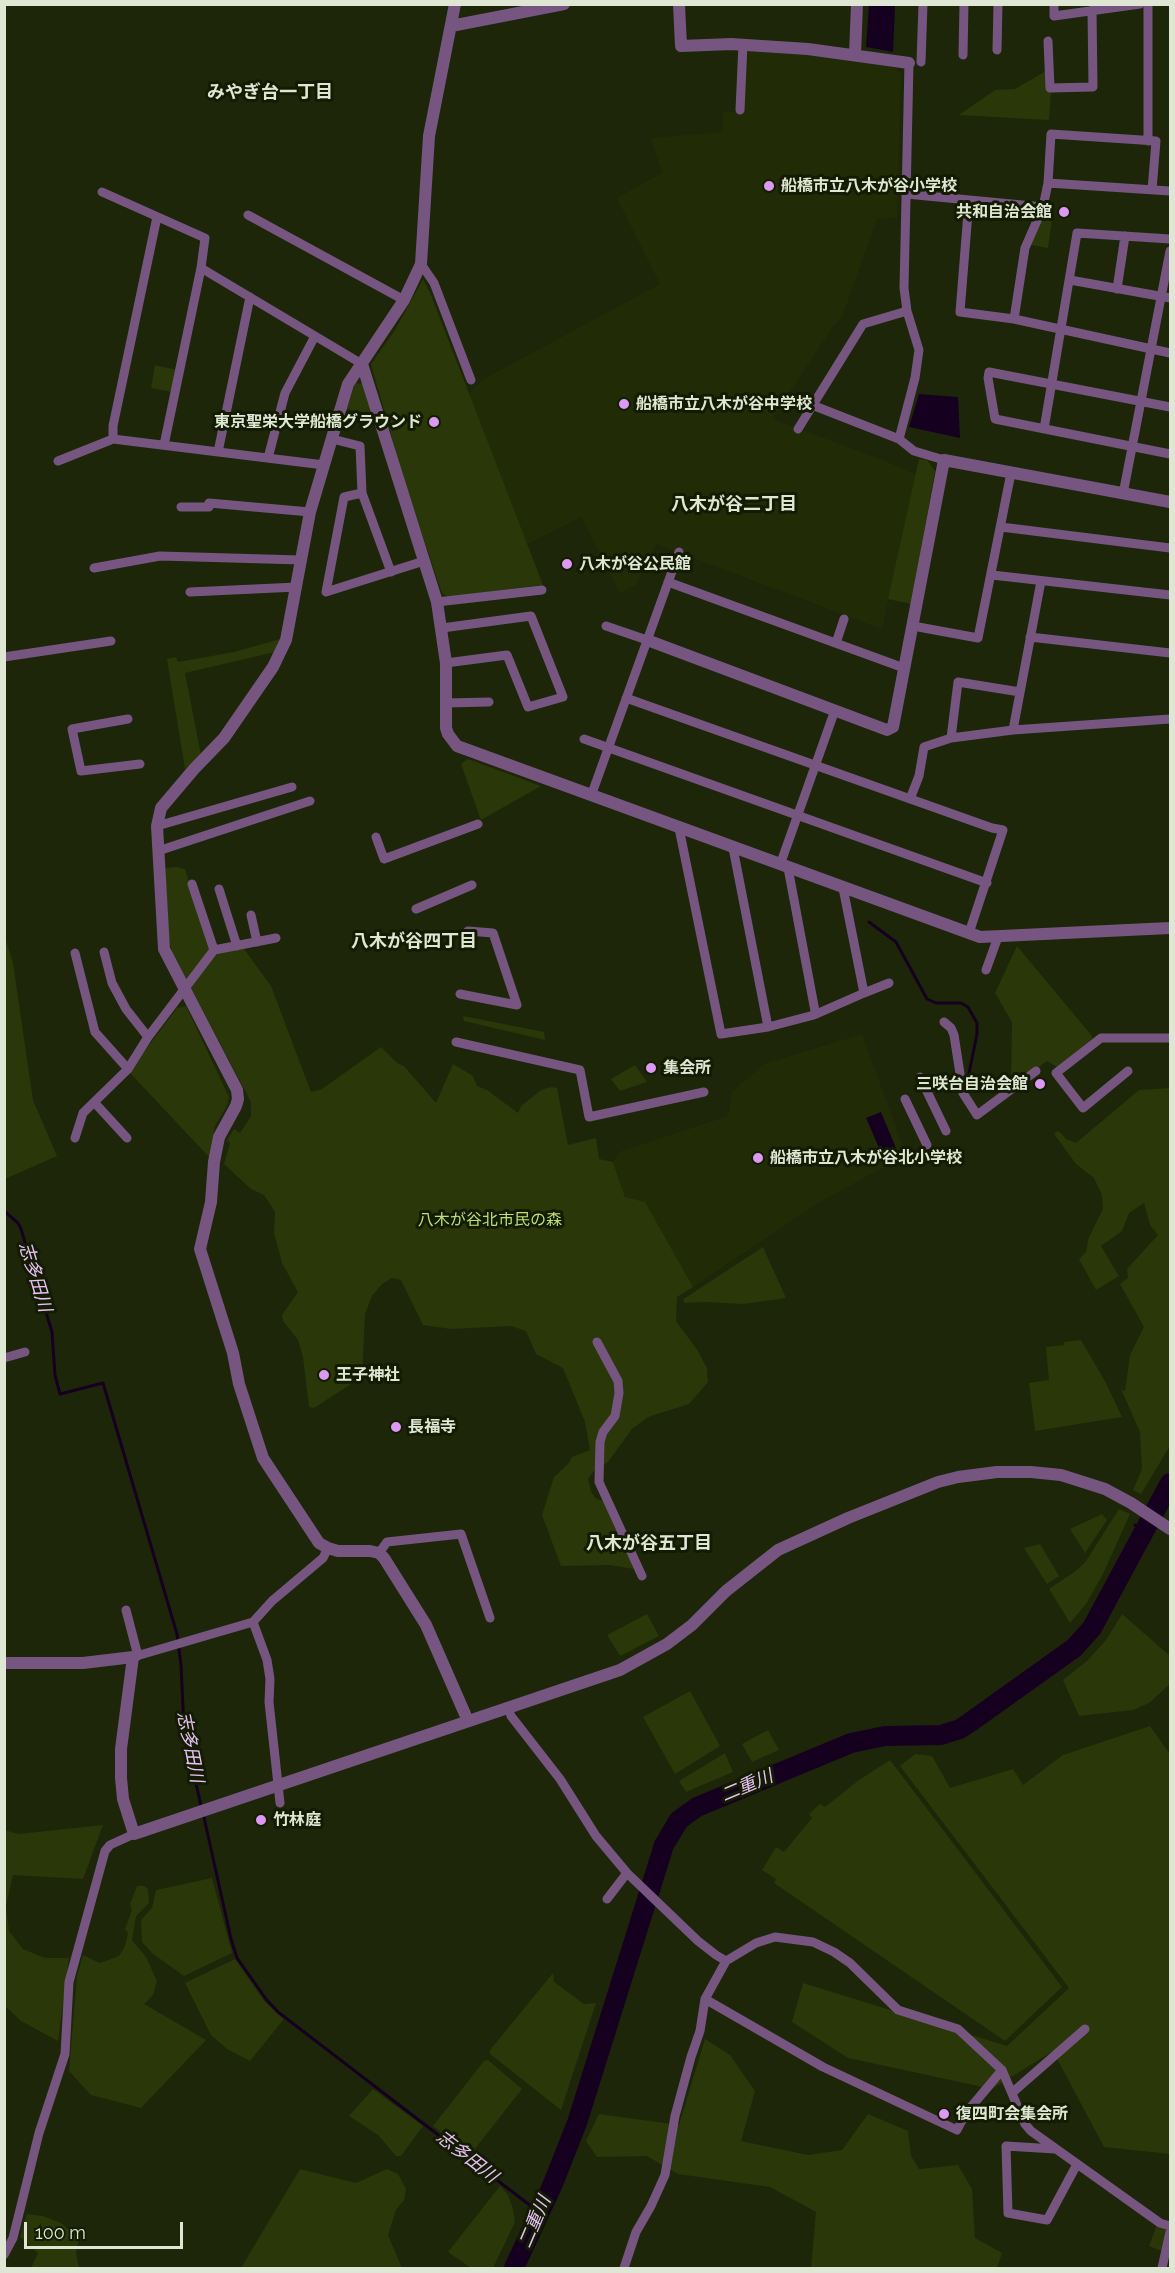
<!DOCTYPE html>
<meta charset="utf-8">
<style>
body{margin:0}
#map{position:relative;width:1175px;height:2273px;overflow:hidden;background:#1d2609;font-family:Raleway,sans-serif}
canvas{display:block}
.frame{position:absolute;inset:0;border:6px solid #dfe6d4;pointer-events:none}
.scale{position:absolute;left:24px;top:2222px;width:159px;height:27px;box-sizing:border-box;border:3px solid #dfe6d4;border-top:0;padding-left:8px;font-size:18px;line-height:21px;white-space:nowrap;color:#dfe6d4;-webkit-text-stroke:4px #131c02;paint-order:stroke}
</style>
<div id="map">
<canvas width="1175" height="2273"></canvas>
<div class="frame"></div>
<div class="scale">100 m</div>
</div>
<script>
const ctx = document.querySelector('canvas').getContext('2d');
ctx.lineJoin = 'round';
function paint(path, color) { ctx.fillStyle = color; ctx.fill(path, 'evenodd'); }
const shape = rows => new Path2D(rows.map(r => 'M' + r).join(''));
function strokePath(path, color, width, dash) { ctx.strokeStyle = color; ctx.lineWidth = width; ctx.lineCap = dash ? 'butt' : 'round'; ctx.setLineDash(dash || []); ctx.stroke(path); }
function write(font, color, halo, rows, align = 'center') {
  ctx.font = font + ' Raleway,"Noto Sans JP",sans-serif'; ctx.lineWidth = 6; ctx.setLineDash([]); ctx.textBaseline = 'middle'; ctx.strokeStyle = halo; ctx.fillStyle = color; for (const [text, x, y, turn = 0] of rows) {
    ctx.save(); ctx.translate(x, y); ctx.rotate((+turn || 0) * Math.PI / 180); ctx.textAlign = isNaN(turn) ? turn : align; if (halo) ctx.strokeText(text, 0, 0); ctx.fillText(text, 0, 0); ctx.restore();
  }
}
paint(shape([
 [745,51,809,54,896,68,901,75,897,218,877,219,842,317,834,325,772,419,883,460,916,475,882,629,656,544,636,585,620,593,581,517,525,545,464,399,482,380,660,284,617,198,662,173,651,138,723,132,723,112,742,112],
 [862,1034,906,1155,818,1203,693,1287,645,1203,625,1197,613,1162,619,1152,728,1116,732,1092,764,1064]
]), '#212c07');
paint(shape([
 [1046,71,1051,92,1049,120,959,115,995,90,1015,89],
 [1048,204,1054,206,1048,248,1031,245],
 [423,279,431,295,543,585,448,597,442,593,404,480,371,364,395,330],
 [155,365,177,370,172,392,151,388],
 [355,383,363,384,372,414,347,409],
 [919,459,927,460,935,471,911,604,888,599],
 [280,639,275,652,185,673,201,755,185,769,167,659,176,657,178,662,234,652],
 [468,759,541,786,481,820,461,764],
 [177,867,185,869,209,947,244,949,271,986,311,1092,322,1089,381,1047,397,1063,404,1066,436,1103,453,1064,473,1076,477,1086,487,1090,518,1113,521,1106,541,1090,551,1087,557,1088,568,1145,596,1138,599,1159,613,1162,625,1197,645,1202,693,1287,677,1297,676,1321,698,1351,707,1368,708,1382,689,1404,648,1417,632,1429,608,1462,594,1471,588,1479,591,1491,595,1498,603,1501,634,1569,610,1565,561,1566,542,1515,554,1477,568,1464,572,1457,590,1450,585,1422,563,1368,536,1354,526,1331,511,1326,451,1329,423,1325,401,1280,392,1278,382,1284,372,1296,365,1314,362,1377,314,1408,309,1407,303,1357,298,1340,283,1321,282,1315,298,1292,282,1263,274,1233,275,1212,264,1195,251,1189,224,1164,230,1143,227,1140,234,1129,240,1133,251,1116,251,1102,172,952,169,940,165,868],
 [4,934,13,963,33,1100,57,1156,5,1179],
 [1017,946,1092,1036,1092,1039,1057,1067,1047,1061,1011,1087,1012,1022,995,993],
 [186,1006,229,1097,227,1106,215,1126,209,1157,129,1072,177,1008],
 [463,1016,544,1032,545,1040,464,1021],
 [635,1065,647,1082,620,1091,611,1079],
 [1170,1088,1170,1446,1141,1494,1133,1490,1142,1469,1140,1432,1121,1389,1125,1391,1130,1355,1144,1327,1120,1284,1128,1278,1127,1269,1158,1235,1150,1225,1144,1203,1129,1213,1122,1231,1101,1246,1119,1276,1096,1290,1079,1259,1086,1252,1089,1237,1103,1209,1102,1195,1094,1178,1076,1164,1054,1134,1057,1131,1061,1133,1066,1139,1076,1143,1139,1090],
 [763,1247,786,1298,743,1304,705,1302,685,1303,683,1299,685,1298],
 [1081,1340,1106,1383,1122,1417,1035,1431,1029,1383,1049,1380,1046,1347,1064,1345,1064,1342],
 [1119,1509,1130,1514,1103,1574,1086,1604,1070,1623,1049,1589,1077,1570,1086,1561],
 [1102,1514,1107,1520,1085,1553,1070,1529],
 [1040,1544,1059,1576,1047,1584,1024,1548],
 [647,1614,659,1636,620,1656,607,1635],
 [1122,1614,1170,1656,1170,1684,1149,1703,1133,1710,1079,1716,1063,1680,1087,1661,1106,1640],
 [690,1691,720,1746,675,1774,643,1717],
 [1150,1726,1170,1754,1170,2154,1104,2147,1053,2051,992,2089,848,2058,792,2022,803,1983,1007,2046,1069,1988,900,1766,915,1754,932,1756,950,1788,1013,1769,1023,1785,1063,1755],
 [768,1730,779,1750,752,1762,742,1744],
 [725,1753,733,1772,686,1792,679,1781],
 [890,1760,1062,1987,1005,2041,774,1883,776,1879,762,1870,776,1847,784,1852,812,1818,809,1814,820,1804,825,1807,859,1780],
 [103,1825,83,1879,13,1875,6,1906,9,1931,23,1949,45,1958,69,1958,58,2041,21,2021,5,2006,4,1830,19,1834],
 [212,1878,232,1953,184,1976,153,1954,142,1942,141,1920,152,1908,156,1890],
 [137,1886,145,1886,148,1890,149,1903,136,1916,132,1940,146,1957,157,1981,153,1995,144,2004,206,2040,141,2108,91,2095,69,2071,77,1976,83,1955,100,1963,119,1956,125,1946,128,1933,125,1929,132,1910,130,1904],
 [235,1959,265,2002,284,2019,250,2061,227,2049,211,2035,185,1983],
 [553,1973,554,1982,584,2004,596,2003,561,2110,490,2054,490,2050],
 [705,2039,730,2055,755,2091,741,2141,808,2155,842,2150,868,2114,908,2131,911,2156,919,2169,958,2165,972,2189,975,2238,1002,2253,997,2268,811,2268,816,2212,770,2187,678,2174,647,2156,597,2157,586,2141,599,2114,679,2125],
 [488,2060,522,2089,470,2155,433,2126,484,2061],
 [373,2089,423,2126,401,2156,396,2156,378,2135,349,2116],
 [300,2169,356,2183,387,2169,398,2174,406,2189,404,2200,396,2210,388,2235,402,2268,241,2268],
 [500,2186,508,2195,513,2209,515,2222,493,2268,471,2268,448,2252],
 [27,2214,43,2216,61,2223,79,2238,76,2253,79,2268,31,2268,38,2253,20,2237],
 [1157,2225,1164,2227,1167,2233,1161,2251,1149,2246]
]), '#2a3708');
paint(shape([
 [869,5,895,5,893,52,866,47],
 [919,394,958,397,960,438,909,427],
 [881,1112,896,1148,882,1155,866,1118]
]), '#160020');
strokePath(shape([
 [869,922,896,942,927,999,936,1003,961,1003,968,1007,977,1023,977,1034,966,1088],
 [4,1211,18,1223,21,1229,52,1332,55,1375,60,1394,103,1383,177,1634,181,1665,184,1729,201,1806],
 [1135,1525,1146,1530],
 [203,1813,231,1939,237,1958,266,1999,278,2012,540,2213]
]), '#160020', 3);
strokePath(shape([
 [514,2268,552,2186,577,2123,664,1845,679,1820,697,1807,851,1743,885,1736,941,1735,960,1729,969,1723,1074,1648,1092,1628,1170,1483]
]), '#160020', 20);
strokePath(shape([
 [1054,4,1054,16,1140,4],
 [1048,41,1050,88,1093,87,1092,10],
 [997,50,998,4],
 [963,55,964,4],
 [921,62,923,4],
 [740,110,743,44],
 [1148,141,1148,4],
 [1048,183,1170,191],
 [102,192,205,238,201,268,164,445],
 [906,194,1043,207],
 [969,200,960,312,1014,319,1170,353],
 [248,215,404,300],
 [421,264,434,283,471,380],
 [201,268,362,364],
 [1070,280,1170,298],
 [1117,289,1125,236],
 [1014,319,1025,248,1043,207,1048,183,1051,134,1156,141,1152,190],
 [812,405,899,439,914,451,944,460],
 [1170,407,989,372,988,378,995,419,1170,454],
 [798,429,863,324,907,311],
 [1044,429,1077,233,1170,239],
 [113,439,113,426,157,217],
 [332,439,360,446,362,493,391,572],
 [899,439,915,378,919,350,907,311,904,288,909,63],
 [218,452,250,297],
 [268,458,285,393,315,336],
 [58,461,113,439,324,465],
 [362,493,344,497,326,592,424,561],
 [1123,494,1170,251],
 [181,507,209,507,209,503,310,512],
 [1001,527,1170,548],
 [94,568,160,556,301,560],
 [992,575,1170,595],
 [668,582,904,668],
 [190,592,297,587],
 [437,602,542,590],
 [606,626,647,640],
 [913,626,978,638,1011,473],
 [442,628,531,616,563,697,528,707,507,655,446,663],
 [1030,637,1170,653],
 [836,643,844,619],
 [4,657,111,641],
 [626,698,992,828,1003,830,969,933],
 [446,703,489,702],
 [128,719,72,729,81,771,140,764],
 [1013,730,1041,581],
 [951,738,958,682,1020,692],
 [584,739,987,883],
 [591,796,679,552],
 [910,799,919,776,924,747,951,738,1013,730,1170,719],
 [157,826,292,787],
 [679,828,721,1034,768,1027,814,1015,815,1011,788,868],
 [376,837,384,859,478,824],
 [733,848,768,1027],
 [158,851,310,801],
 [780,865,835,710],
 [192,884,214,950],
 [219,889,237,946],
 [416,909,472,885],
 [251,915,257,942],
 [104,952,112,983,126,1009,148,1037],
 [75,953,95,1032,128,1069],
 [986,970,998,937],
 [864,993,889,983],
 [460,994,517,1005,493,933,468,931],
 [814,1015,864,993,843,888],
 [944,1022,951,1028,954,1035,963,1093,977,1115,1036,1071],
 [456,1042,580,1070,589,1117,704,1092],
 [1128,1071,1083,1108,1056,1073,1101,1038,1170,1038],
 [920,1077,946,1131],
 [905,1099,927,1145],
 [94,1102,127,1138],
 [75,1138,83,1113,128,1069,148,1037,214,950,276,938],
 [597,1342,618,1381,619,1393,615,1416,603,1432,600,1442,599,1482,642,1576],
 [4,1358,25,1352],
 [379,1553,387,1542,461,1534,490,1618],
 [126,1610,138,1656],
 [253,1622,267,1660,270,1679,269,1702,280,1803],
 [133,1657,253,1622,272,1601,323,1558,328,1548],
 [508,1708,511,1716,560,1779,596,1836,627,1873,698,1941,716,1955,726,1961],
 [607,1899,627,1873],
 [705,1999,823,2067,957,2130,966,2113,1002,2070],
 [1013,2092,1085,2029],
 [1055,2149,1006,2146,1008,2213,1047,2220,1077,2164],
 [4,2255,13,2238,39,2133,65,2054,69,1982,105,1851,110,1845,134,1834],
 [624,2268,636,2232,651,2206,665,2175,675,2116,691,2057,700,2031,705,1999,726,1961,756,1943,775,1937,813,1942,834,1952,850,1963,898,2010,958,2029,1002,2070,1025,2124,1031,2131,1160,2223,1170,2226],
 [1162,2268,1170,2232]
]), '#765681', 9);
strokePath(shape([
 [455,4,429,136,421,264,404,300,348,384,310,512,286,640,273,667,224,738,194,769,161,808,157,826,164,949,237,1090,238,1099,236,1106,219,1137,214,1162,211,1202,200,1249,233,1353,239,1384,263,1458,319,1543,328,1548,338,1551,370,1551,379,1553,384,1558,426,1625,465,1714],
 [679,4,681,46,731,44,808,49,909,63],
 [451,26,564,4],
 [855,55,857,4],
 [362,364,437,602,446,663,446,728,448,734,457,746,980,937,1170,928],
 [647,640,887,730,893,727,944,460,1170,502],
 [4,1663,83,1663,133,1657,121,1749,121,1778,123,1799,134,1834,620,1670,667,1644,692,1625,726,1591,778,1550,848,1518,938,1482,958,1477,997,1472,1031,1472,1061,1475,1105,1489,1131,1503,1170,1529]
]), '#765681', 12);
for (const [x, y, r, color] of [
 [769,186,6,"#dc99f4"],
 [1064,212,6,"#dc99f4"],
 [624,404,6,"#dc99f4"],
 [434,422,6,"#dc99f4"],
 [567,564,6,"#dc99f4"],
 [651,1068,6,"#dc99f4"],
 [1040,1084,6,"#dc99f4"],
 [758,1158,6,"#dc99f4"],
 [324,1375,6,"#dc99f4"],
 [396,1427,6,"#dc99f4"],
 [261,1820,6,"#dc99f4"],
 [944,2114,6,"#dc99f4"]
]) { const dot = new Path2D(); dot.arc(x, y, r, 0, 2 * Math.PI); ctx.fillStyle = color; ctx.fill(dot); strokePath(dot, '#131c02', 2); }
write('bold 16px', '#dfe6d4', '#131c02', [
 ["船橋市立八木が谷小学校",781,186],
 ["共和自治会館",1052,212,"right"],
 ["船橋市立八木が谷中学校",636,404],
 ["東京聖栄大学船橋グラウンド",422,422,"right"],
 ["八木が谷公民館",579,564],
 ["集会所",663,1068],
 ["三咲台自治会館",1028,1084,"right"],
 ["船橋市立八木が谷北小学校",770,1158],
 ["王子神社",336,1375],
 ["長福寺",408,1427],
 ["竹林庭",273,1820],
 ["復四町会集会所",956,2114]
], 'left');
write('16px', '#bbdf75', '#131c02', [
 ["八木が谷北市民の森",490,1220]
]);
write('bold 18px', '#dfe6d4', '#131c02', [
 ["みやぎ台一丁目",270,93],
 ["八木が谷二丁目",734,505],
 ["八木が谷四丁目",414,942],
 ["八木が谷五丁目",649,1544]
]);
write('italic 18px', '#e8c2f7', '#131c02', [
 ["志多田川",35,1277,73],
 ["志多田川",190,1747,79],
 ["二重川",747,1786,-23],
 ["志多田川",467,2157,38],
 ["二重川",535,2222,-67]
]);
</script>
